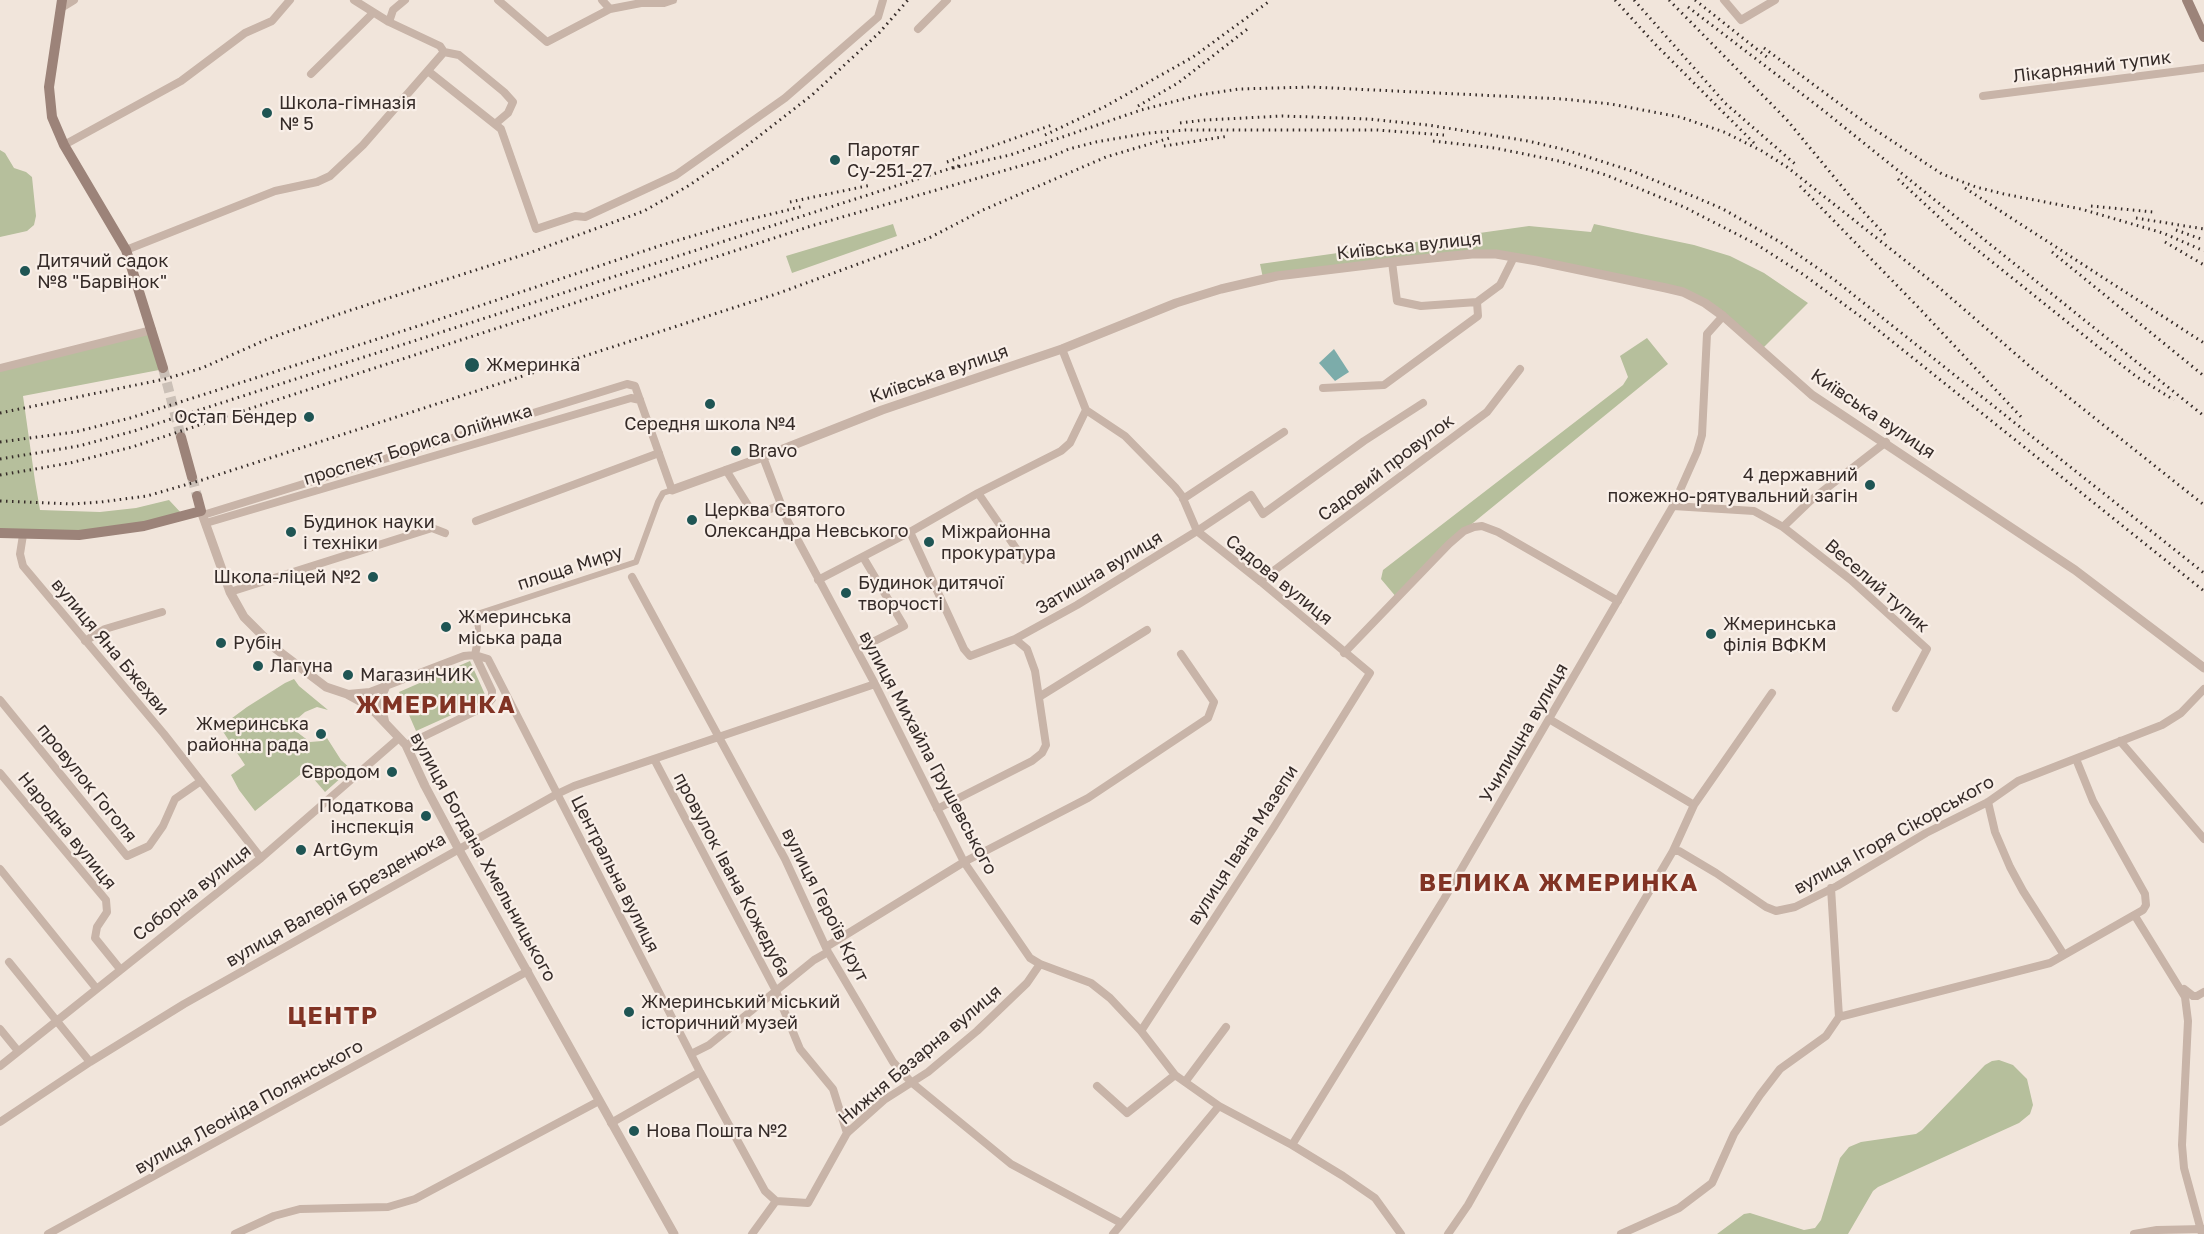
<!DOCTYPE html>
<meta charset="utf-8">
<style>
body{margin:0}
canvas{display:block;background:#f1e5db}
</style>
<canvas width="2204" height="1234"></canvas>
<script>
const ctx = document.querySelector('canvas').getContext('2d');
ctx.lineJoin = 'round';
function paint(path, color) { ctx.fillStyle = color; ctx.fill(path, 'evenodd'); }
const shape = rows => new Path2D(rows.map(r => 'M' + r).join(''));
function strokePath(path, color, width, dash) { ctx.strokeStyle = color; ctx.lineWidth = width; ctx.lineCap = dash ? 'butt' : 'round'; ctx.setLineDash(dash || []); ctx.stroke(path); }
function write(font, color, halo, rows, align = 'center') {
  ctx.font = font + ' "Golos Text",sans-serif'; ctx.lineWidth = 4.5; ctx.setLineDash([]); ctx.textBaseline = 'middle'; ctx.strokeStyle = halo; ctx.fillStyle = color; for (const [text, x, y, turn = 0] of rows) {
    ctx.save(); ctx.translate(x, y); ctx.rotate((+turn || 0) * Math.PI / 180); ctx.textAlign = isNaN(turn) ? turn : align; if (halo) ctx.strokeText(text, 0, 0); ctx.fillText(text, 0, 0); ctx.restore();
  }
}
paint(shape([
 [0,150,5,153,14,168,26,172,32,177,36,216,34,225,27,231,0,237],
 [893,224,897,236,792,273,786,256],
 [1594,224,1694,245,1730,256,1764,273,1808,303,1761,350,1698,299,1496,254,1263,278,1260,264,1529,226,1591,232],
 [152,330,159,370,23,396,35,481,40,510,100,512,136,508,169,500,183,515,117,530,0,533,0,368],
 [1647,338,1668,364,1457,536,1397,598,1381,579,1383,570,1623,385,1628,377,1620,356],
 [470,661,487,699,416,731,399,692],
 [294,679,299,686,328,710,317,707,305,712,297,719,295,727,297,732,310,742,322,741,327,738,341,760,351,769,325,792,306,770,255,811,239,790,231,775,245,765,220,727,247,707,285,683],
 [1999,1060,2013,1065,2027,1079,2033,1105,2030,1114,2019,1123,1878,1187,1873,1191,1848,1234,1717,1234,1744,1214,1750,1213,1804,1230,1815,1228,1821,1220,1840,1158,1849,1147,1861,1142,1916,1134,1922,1130,1985,1065,1992,1061]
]), '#b6bf9c');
paint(shape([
 [1334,349,1349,372,1335,381,1319,363]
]), '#7cacaa');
strokePath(shape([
 [163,368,181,437],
 [192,477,197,496]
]), '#cbc0b7', 10, [10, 5]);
strokePath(shape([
 [478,640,478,627,474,615,636,562,658,502,663,493,672,490]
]), '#c8b4a8', 6);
strokePath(shape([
 [354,0,389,22,440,46,444,52,459,55,504,92,513,102,508,113,495,124],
 [498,0,547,42,610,9],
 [602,0,610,9,641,3,664,3,673,0],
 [1724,0,1741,20,1775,0],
 [61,8,74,0],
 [389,22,393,10,405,0],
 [918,29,947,0],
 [428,71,501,129,536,229,575,216,585,217,676,175,785,98,878,17,883,0],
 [311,74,373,13],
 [1983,96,2204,68],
 [64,145,181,81,245,33,272,21,290,0],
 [126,250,275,191,317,182,330,176,363,145,444,52],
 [1392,262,1397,301,1421,306,1477,302,1500,285,1514,257],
 [1062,349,1086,410,1125,436,1175,487,1182,496,1197,531,1260,581,1370,673,1274,827,1141,1031],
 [0,368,152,330],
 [1323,388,1384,385,1478,316,1477,302],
 [763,457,787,520,875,684,964,862,1030,958,1040,964,1091,983,1110,998,1141,1031,1175,1075,1219,1106,1292,1145,1343,1176,1375,1198,1401,1234],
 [726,470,751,510,757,514,781,505],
 [978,493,1024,560],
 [1183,499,1284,432],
 [1673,506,1754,511,1783,527,1851,580,1927,649,1896,708],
 [203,515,627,384,635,386,672,490],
 [476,521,659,453],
 [206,523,631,398,640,400],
 [1783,527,1810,501,1886,442],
 [910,532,964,649,970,656,1015,639,1027,649,1035,671,1046,745,1042,753,1032,761,937,809],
 [23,535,20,554,23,566,164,734,261,858],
 [632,577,785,859,828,952,893,1062,911,1082,1011,1164,1121,1223],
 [818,580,910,532,978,493,1061,451,1070,443,1086,410],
 [1260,581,1487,412,1520,369],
 [230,592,432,528,445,533],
 [1015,639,1077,605,1197,531,1251,495,1263,514,1364,441,1423,403],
 [85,641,105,629,162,612],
 [857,650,904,626,863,557],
 [1344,653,1449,544,1464,531,1474,527,1482,526,1498,532,1618,601],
 [348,694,370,692,464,656,475,655,488,659,700,1072,765,1191,776,1201,808,1203,847,1133,884,1100,928,1072,977,1031,1027,983,1040,964],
 [1039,697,1147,630],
 [0,700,127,856,149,846,163,826,175,799,201,781],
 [1549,719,1694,805,1673,851],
 [385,721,382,707,383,694,386,687],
 [2120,741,2204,839],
 [406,745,486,706,492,699,492,691,475,655,478,640],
 [654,759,776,991,800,1049,833,1089,847,1133],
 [0,773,106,900,107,912,97,927,95,938,120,969],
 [1988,802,1995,832,2010,867,2023,891,2064,955],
 [1694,805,1772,693],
 [0,869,96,988],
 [2135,916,2185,997,2188,1021,2182,1145,2184,1168,2202,1234],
 [826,947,964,862,1088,798,1208,718,1214,702,1181,654],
 [9,962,90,1062],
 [2184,989,2193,996,2197,996,2204,992],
 [1839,1017,2050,963,2143,910,2146,905,2145,894,2093,801,2076,759],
 [0,1029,18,1051],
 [691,1054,709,1045,814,960,828,952],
 [0,1066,261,858,399,738],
 [1185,1082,1226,1027],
 [1097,1086,1127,1113,1175,1075],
 [0,1122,90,1062,184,1004,557,794,574,786,875,684],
 [611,1123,700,1072],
 [1292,1145,1444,899,1673,506,1697,452,1702,435,1707,334,1723,316],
 [48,1234,528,971],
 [235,1234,274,1216,300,1209,388,1207,415,1199,599,1101],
 [752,1234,776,1201],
 [1113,1234,1219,1106],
 [1448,1234,1468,1205,1523,1107,1673,851,1679,851,1716,873,1766,907,1776,911,1795,907,1837,886,1926,833,1988,802,2018,781,2162,725,2181,713,2204,689],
 [1621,1234,1679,1208,1712,1183,1734,1134,1760,1095,1780,1069,1826,1036,1839,1017,1831,888],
 [2134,1234,2157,1230,2204,1229]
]), '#c8b4a8', 8);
strokePath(shape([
 [672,490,763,457,882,410,1062,349,1176,303,1221,289,1277,276,1392,262,1472,254,1496,254,1537,261,1666,288,1683,292,1705,303,1723,316,1812,395,2075,570,2204,668],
 [201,511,230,592,244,617,276,649,326,687,347,694,369,706,406,745,425,786,458,848,674,1234]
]), '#c8b4a8', 9);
strokePath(shape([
 [62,0,49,87,52,117,64,145,126,250,163,368],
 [2187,0,2204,37],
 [181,437,192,477],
 [0,533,79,535,144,526,201,511,197,496]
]), '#9c8379', 10);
strokePath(shape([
 [1615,0,1655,44,1754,143],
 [1634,0,1725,103,1795,164],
 [1669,0,1787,120,1858,206,1888,238],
 [1695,0,1768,58],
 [1688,7,1819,107,2204,416],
 [1764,48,1871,127,1942,174,1976,187,2004,194,2081,209,2163,233,2204,251],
 [1138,106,1178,83,1250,27],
 [1180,123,1205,120,1283,116,1368,119,1428,125,1528,141,1566,150,1632,171,1695,197,1723,209,1780,242,1836,281,2204,573],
 [1045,135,1106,106,1193,57,1271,0],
 [1433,141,1495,148,1559,161,1606,175,1684,207,1756,244,1804,275,1868,322,2204,591],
 [1164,146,1229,136],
 [947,162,1052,125],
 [953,168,1010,155,1141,110,1199,95,1239,89,1311,87,1563,99,1611,104,1680,117,1724,132,1762,151,1787,167,1936,285,2033,369,2204,505],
 [1898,179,1956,233,2101,349,2137,377,2174,400],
 [1800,186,1918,307,2024,420],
 [1965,188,2204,343],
 [790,202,871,185],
 [2091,206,2153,212],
 [2136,218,2204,229],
 [2176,230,2204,240],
 [2165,242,2204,265],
 [2052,252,2204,376],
 [0,413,165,379,202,368,270,338,348,311,529,253,644,211,688,186,736,154,812,95,879,33,908,0],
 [0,442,75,432,130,418,437,320,662,245,743,221,804,206],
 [0,459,79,446,134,431,961,165],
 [0,475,70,463,132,447,811,226,1048,158,1069,149,1096,142,1149,133,1185,130,1377,130,1444,135],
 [0,501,71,504,101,502,147,496,202,480,779,293,929,238,983,210,1106,157,1173,137]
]), '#352b28', 3, [1.5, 4.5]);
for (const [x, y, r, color] of [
 [267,113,6,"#1f5554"],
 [835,160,6,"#1f5554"],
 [25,271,6,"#1f5554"],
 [472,365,8,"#1f5554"],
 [710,404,6,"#1f5554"],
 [309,417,6,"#1f5554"],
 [736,451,6,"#1f5554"],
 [1870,485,6,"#1f5554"],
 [692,520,6,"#1f5554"],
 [291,532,6,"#1f5554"],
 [929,542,6,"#1f5554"],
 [373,577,6,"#1f5554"],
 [846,593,6,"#1f5554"],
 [446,627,6,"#1f5554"],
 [1711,634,6,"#1f5554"],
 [221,643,6,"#1f5554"],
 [258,666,6,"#1f5554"],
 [348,675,6,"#1f5554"],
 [321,734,6,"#1f5554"],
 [392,772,6,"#1f5554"],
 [426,816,6,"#1f5554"],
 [301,850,6,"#1f5554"],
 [629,1012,6,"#1f5554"],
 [634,1131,6,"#1f5554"]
]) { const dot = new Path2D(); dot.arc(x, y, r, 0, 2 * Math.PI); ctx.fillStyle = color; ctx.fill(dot); strokePath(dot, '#f9efe8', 2); }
write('18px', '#352b28', '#f9efe8', [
 ["Лікарняний тупик",2092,67,-7],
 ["Київська вулиця",1409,246,-6],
 ["Київська вулиця",939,374,-19],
 ["Київська вулиця",1873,414,34],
 ["проспект Бориса Олійника",418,445,-17],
 ["Садовий провулок",1386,468,-37],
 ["площа Миру",570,568,-18],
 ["Затишна вулиця",1099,573,-31],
 ["Садова вулиця",1279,580,39],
 ["Веселий тупик",1877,586,41],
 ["вулиця Яна Бжехви",110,647,50],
 ["Училищна вулиця",1524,733,-60],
 ["вулиця Михайла Грушевського",928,753,62],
 ["провулок Гоголя",87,783,51],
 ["Народна вулиця",67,831,51],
 ["вулиця Ігоря Сікорського",1894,835,-29],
 ["вулиця Івана Мазепи",1243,845,-57],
 ["вулиця Богдана Хмельницького",483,857,61],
 ["Центральна вулиця",615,874,63],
 ["провулок Івана Кожедуба",732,875,62],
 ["Соборна вулиця",192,893,-38],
 ["вулиця Валерія Брезденюка",336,900,-30],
 ["вулиця Героїв Крут",825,905,63],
 ["Нижня Базарна вулиця",920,1055,-40],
 ["вулиця Леоніда Полянського",249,1107,-29]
]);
write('18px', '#352b28', '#f9efe8', [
 ["Школа-гімназія",279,103],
 ["№ 5",279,124],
 ["Паротяг",847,150],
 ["Су-251-27",847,171],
 ["Дитячий садок",37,261],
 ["№8 \"Барвінок\"",37,282],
 ["Жмеринка",486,365],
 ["Остап Бендер",297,417,"right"],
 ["Середня школа №4",710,424,"center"],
 ["Bravo",748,451],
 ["4 державний",1858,475,"right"],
 ["пожежно-рятувальний загін",1858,496,"right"],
 ["Церква Святого",704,510],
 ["Олександра Невського",704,531],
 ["Будинок науки",303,522],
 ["і техніки",303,543],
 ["Міжрайонна",941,532],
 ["прокуратура",941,553],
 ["Школа-ліцей №2",361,577,"right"],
 ["Будинок дитячої",858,583],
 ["творчості",858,604],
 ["Жмеринська",458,617],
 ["міська рада",458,638],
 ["Жмеринська",1723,624],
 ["філія ВФКМ",1723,645],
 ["Рубін",233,643],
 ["Лагуна",270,666],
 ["МагазинЧИК",360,675],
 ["Жмеринська",309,724,"right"],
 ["районна рада",309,745,"right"],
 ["Євродом",380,772,"right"],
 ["Податкова",414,806,"right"],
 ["інспекція",414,827,"right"],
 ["ArtGym",313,850],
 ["Жмеринський міський",641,1002],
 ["історичний музей",641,1023],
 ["Нова Пошта №2",646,1131]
], 'left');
ctx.letterSpacing = '1.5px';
write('bold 24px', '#813324', '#f9efe8', [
 ["ЖМЕРИНКА",436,705],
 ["ВЕЛИКА ЖМЕРИНКА",1559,883],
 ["ЦЕНТР",333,1016]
]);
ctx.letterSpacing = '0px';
</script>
